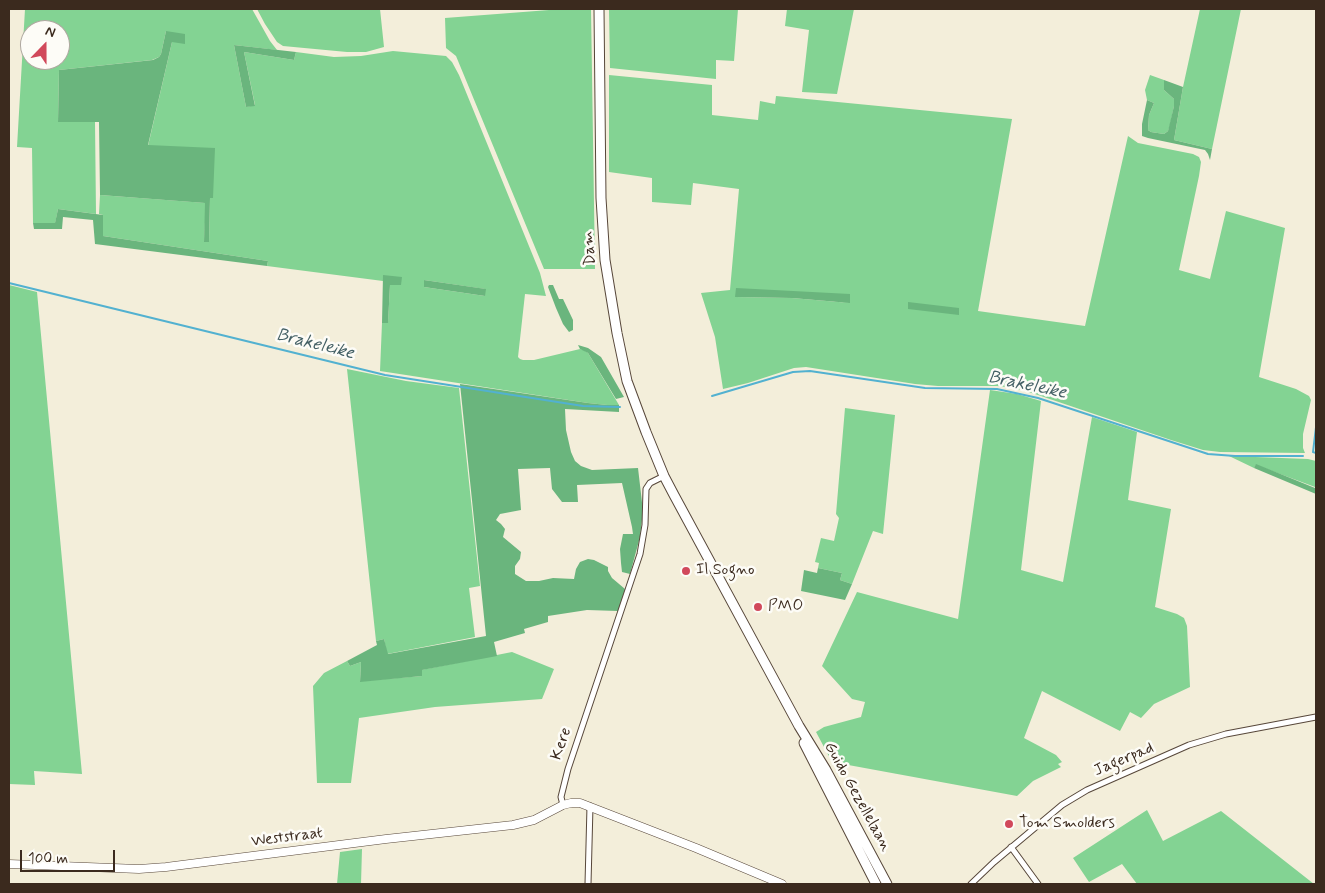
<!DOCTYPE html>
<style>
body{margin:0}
#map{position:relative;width:1325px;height:893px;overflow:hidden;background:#f3eeda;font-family:Mynerve,sans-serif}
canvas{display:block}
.frame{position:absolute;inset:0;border:10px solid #3b2a1e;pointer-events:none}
.north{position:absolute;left:20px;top:20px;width:50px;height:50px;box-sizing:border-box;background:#fdfcf7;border:1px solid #afa8a0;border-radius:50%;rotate:22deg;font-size:14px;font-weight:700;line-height:20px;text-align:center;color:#3b2a1e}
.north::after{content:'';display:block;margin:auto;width:18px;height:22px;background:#d1495b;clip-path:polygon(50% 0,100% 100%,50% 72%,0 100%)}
.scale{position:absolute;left:20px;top:850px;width:95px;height:22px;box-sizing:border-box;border:2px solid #3b2a1e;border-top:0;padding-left:6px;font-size:15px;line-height:18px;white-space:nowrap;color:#3b2a1e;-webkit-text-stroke:4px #fdfcf7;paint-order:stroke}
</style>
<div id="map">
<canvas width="1325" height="893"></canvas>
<div class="frame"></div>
<div class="north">N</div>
<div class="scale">100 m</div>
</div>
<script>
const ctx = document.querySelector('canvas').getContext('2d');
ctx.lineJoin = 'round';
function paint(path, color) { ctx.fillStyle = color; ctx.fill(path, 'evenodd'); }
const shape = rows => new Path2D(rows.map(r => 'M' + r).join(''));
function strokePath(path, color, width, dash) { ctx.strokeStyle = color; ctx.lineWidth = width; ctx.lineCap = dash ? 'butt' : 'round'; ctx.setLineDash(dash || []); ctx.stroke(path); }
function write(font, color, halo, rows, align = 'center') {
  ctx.font = font + ' Mynerve,sans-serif'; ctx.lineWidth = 5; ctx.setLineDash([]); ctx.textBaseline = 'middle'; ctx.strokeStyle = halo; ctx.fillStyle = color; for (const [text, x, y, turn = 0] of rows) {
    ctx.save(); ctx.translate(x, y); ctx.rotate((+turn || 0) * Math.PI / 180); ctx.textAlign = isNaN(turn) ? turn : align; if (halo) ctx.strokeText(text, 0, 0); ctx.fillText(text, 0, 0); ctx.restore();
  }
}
paint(shape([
 [25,9,252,9,270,41,277,50,234,45,246,107,255,105,244,52,294,60,296,52,334,57,361,56,393,51,446,56,452,62,459,75,540,273,546,296,525,294,518,357,520,359,523,360,534,360,580,349,584,350,588,353,591,358,619,405,607,405,588,403,380,371,382,323,388,322,390,285,383,275,383,281,267,266,268,261,103,236,103,215,99,214,100,195,206,203,204,241,209,242,210,197,213,198,148,146,172,42,166,31,161,54,159,57,152,60,59,70,58,122,95,122,96,214,58,209,55,224,33,223,32,148,17,147],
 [30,30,60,30,60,60,30,60],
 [424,280,485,289,485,296,424,287],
 [257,9,380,9,384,47,366,52,347,52,283,46,277,42,265,24],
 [562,9,591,9,595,269,544,269,456,56,446,48,445,18],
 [609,9,738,9,734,61,716,60,716,79,610,68],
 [787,9,854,9,837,94,802,92,809,30,785,26],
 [1200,9,1241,9,1212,149,1174,140,1183,87],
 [609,75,712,85,712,115,758,120,760,101,775,104,776,96,1012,119,978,311,1085,326,1128,136,1138,143,1193,154,1199,157,1201,162,1199,176,1179,270,1210,279,1226,211,1285,228,1259,377,1296,389,1309,396,1311,400,1303,434,1303,448,1305,453,1220,452,1203,450,1171,440,1035,394,1014,388,997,386,938,386,915,384,806,367,794,368,748,383,723,389,715,337,701,293,730,290,739,189,693,183,691,205,652,202,652,178,609,172],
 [736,289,850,303,792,298,736,297],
 [1150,75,1164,80,1164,90,1174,99,1174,106,1170,125,1168,131,1164,134,1151,132,1148,130,1149,115,1154,103,1147,100,1145,90],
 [9,285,37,292,82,774,34,771,35,785,9,784],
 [347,369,406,381,459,388,480,586,469,588,475,637,387,654,384,639,376,641],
 [990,390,1017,394,1041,401,1021,570,1063,582,1092,417,1137,432,1128,500,1171,509,1155,607,1177,614,1184,618,1187,626,1190,687,1154,704,1141,718,1130,712,1120,731,1042,691,1024,738,1056,755,1062,762,1058,764,1061,767,1033,781,1017,796,832,762,816,732,824,727,861,717,865,702,852,699,822,666,857,592,958,619],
 [845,408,895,415,883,534,873,531,852,584,840,580,842,573,818,568,819,563,815,562,821,538,834,541,839,518,836,514],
 [1229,456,1308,459,1316,461,1316,499,1315,487,1256,465,1254,468],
 [512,652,554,669,542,699,435,707,359,718,351,783,317,783,313,686,324,673,347,661,350,666,361,662,360,681,422,676,421,670],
 [1147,810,1163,841,1221,811,1314,884,1137,884,1122,864,1089,882,1073,858],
 [362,849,361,884,337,884,340,852]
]), '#83d393');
paint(shape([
 [166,31,185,34,185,44,172,42,148,145,215,148,213,198,210,198,209,242,204,242,205,203,100,195,99,122,58,122,59,70,153,60,159,57,161,54],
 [234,45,296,52,294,60,244,52,255,106,246,107],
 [1164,80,1183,87,1174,140,1212,149,1210,160,1208,154,1205,150,1148,138,1142,136,1142,124,1147,100,1154,103,1149,115,1148,130,1151,132,1164,134,1168,131,1174,106,1174,99,1164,90],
 [58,209,103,215,103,236,268,261,267,266,95,244,93,220,63,217,62,229,34,229,33,223,55,223],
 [383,275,402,277,401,285,390,285,388,323,382,323],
 [424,280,486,289,485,296,424,287],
 [549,285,553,285,559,299,563,299,573,320,573,330,569,332,563,324,556,308,548,287],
 [736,288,850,294,850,303,792,298,735,297],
 [908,302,959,308,959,315,908,309],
 [578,345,588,348,601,357,624,397,616,399,588,353,580,349],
 [460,384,588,403,607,405,619,405,619,412,565,409,566,430,571,452,575,461,581,466,592,470,638,468,643,511,640,537,630,574,622,572,621,563,620,549,623,534,633,534,632,527,622,483,577,485,578,502,562,502,552,489,550,468,518,469,521,510,500,514,496,520,501,524,505,529,503,537,521,552,520,559,515,566,515,574,526,581,539,581,553,578,574,579,576,569,580,562,588,559,594,560,608,567,608,571,612,578,625,589,618,611,587,610,548,616,548,622,524,629,525,633,494,642,497,656,422,670,422,676,360,682,361,662,350,666,347,661,377,645,376,641,384,639,388,654,486,636],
 [1256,464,1315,488,1316,494,1254,468],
 [818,568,842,573,840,580,852,584,845,600,801,591,804,570,817,573]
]), '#6ab57d');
strokePath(shape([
 [9,283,385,375,583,406,620,407],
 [712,396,793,372,810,371,925,388,997,389,1038,398,1208,454,1235,456,1303,456],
 [1316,427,1313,452,1316,453]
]), '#52b1d0', 2);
const street = shape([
 [563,805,561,797,568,769,640,554,645,525,646,489,650,483,664,476],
 [1011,847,1038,884],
 [588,884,590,806],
 [971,884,994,862,1062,805,1087,790,1189,745,1226,734,1316,717]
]);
const secondary = shape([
 [9,864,139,869,166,867,386,839,513,825,534,820,563,805,571,803,580,803,696,848,782,884]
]);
const primary = shape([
 [599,9,601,198,605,260,617,333,627,381,646,432,664,476,674,495,799,726,826,770,887,884],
 [804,743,876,884]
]);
strokePath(street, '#57473a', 7);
strokePath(secondary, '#57473a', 9);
strokePath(primary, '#57473a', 11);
strokePath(street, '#fff', 5);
strokePath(secondary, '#fff', 8);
strokePath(primary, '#fff', 9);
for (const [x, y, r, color] of [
 [686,571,5,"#d1495b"],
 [758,607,5,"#d1495b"],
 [1009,824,5,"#d1495b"]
]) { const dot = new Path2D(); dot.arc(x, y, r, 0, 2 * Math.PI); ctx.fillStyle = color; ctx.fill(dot); strokePath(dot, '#fdfcf7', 2); }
write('16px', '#3b2a1e', '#fdfcf7', [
 ["Dam",590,248,-95],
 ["Kere",562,744,-71],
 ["Jagerpad",1124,760,-23],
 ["Guido Gezellelaan",857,797,61],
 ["Weststraat",287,838,-7]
]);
write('16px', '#3b2a1e', '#fdfcf7', [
 ["Il Sogno",696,571],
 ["PMO",768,607],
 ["Tom Smolders",1019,824]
], 'left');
write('italic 18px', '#446065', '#fdfcf7', [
 ["Brakeleike",315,345,14],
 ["Brakeleike",1027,386,12]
]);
</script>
